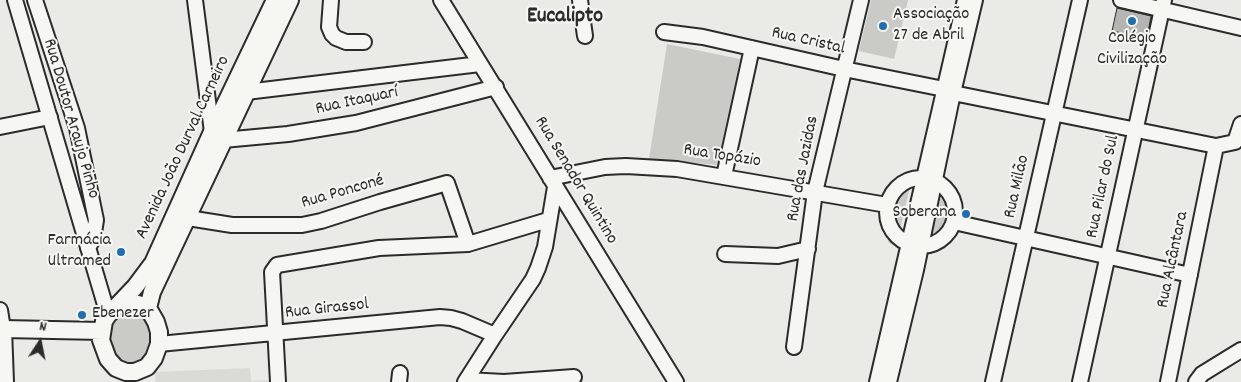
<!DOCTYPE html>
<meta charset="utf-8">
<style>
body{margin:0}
#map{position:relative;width:1241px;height:382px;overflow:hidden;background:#eaeae6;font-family:Dekko,sans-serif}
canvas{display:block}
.north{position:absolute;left:15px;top:317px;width:50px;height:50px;-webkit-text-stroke:4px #f6f6f2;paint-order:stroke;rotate:11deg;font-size:14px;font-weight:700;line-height:20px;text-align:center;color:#2b2b2b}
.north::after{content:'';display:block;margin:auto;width:18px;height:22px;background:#2b2b2b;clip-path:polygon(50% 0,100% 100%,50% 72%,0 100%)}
</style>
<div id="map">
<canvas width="1241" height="382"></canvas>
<div class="north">N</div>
</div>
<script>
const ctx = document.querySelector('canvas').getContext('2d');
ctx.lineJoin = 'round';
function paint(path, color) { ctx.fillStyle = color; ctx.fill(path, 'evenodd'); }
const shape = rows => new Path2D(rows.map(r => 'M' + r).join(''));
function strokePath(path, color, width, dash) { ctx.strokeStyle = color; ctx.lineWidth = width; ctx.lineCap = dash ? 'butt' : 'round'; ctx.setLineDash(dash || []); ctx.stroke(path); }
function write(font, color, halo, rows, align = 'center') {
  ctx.font = font + ' Dekko,sans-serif'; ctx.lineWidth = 4; ctx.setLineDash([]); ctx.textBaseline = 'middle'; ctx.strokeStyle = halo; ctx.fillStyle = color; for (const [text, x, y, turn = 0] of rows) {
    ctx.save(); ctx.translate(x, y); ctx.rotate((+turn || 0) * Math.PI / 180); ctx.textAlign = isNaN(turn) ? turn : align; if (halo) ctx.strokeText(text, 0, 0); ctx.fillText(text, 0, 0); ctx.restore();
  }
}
paint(shape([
 [250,368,251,381,272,380,272,382,156,382,154,372]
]), '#dadad6');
paint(shape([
 [871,0,908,0,894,59,859,51],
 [667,44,740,59,717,165,649,159],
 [911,182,896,247,889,243,884,232,881,219,882,207,893,193],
 [937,185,946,196,950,206,948,222,934,245,922,252],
 [131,308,151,320,154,342,148,361,131,367,113,359,106,342,109,325,118,311]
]), '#cacac7');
const building = shape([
 [1117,8,1151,16,1147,38,1112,31,1117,8]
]);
paint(building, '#b4b4b1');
strokePath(building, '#2b2b2b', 1);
const minor = shape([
 [15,0,108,315],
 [35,0,77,128,96,220,93,239,88,248],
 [195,0,212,132],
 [331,0,329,27,332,34,336,38,346,42,364,42],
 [441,0,676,382],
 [580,0,585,36],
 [1121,0,1241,28],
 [664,32,703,37,844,69,944,89],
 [246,92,480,64],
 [953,93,1216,146,1235,142,1241,124],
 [0,127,50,117],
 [223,140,288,134,356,123,496,87],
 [724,176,752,48],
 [550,178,605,167,626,166,677,169,887,205],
 '887 212a34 34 0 1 1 68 0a34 34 0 1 1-68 0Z',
 [188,218,232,225,302,225,321,221,380,202,447,183,468,244],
 [954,222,1190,275],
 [725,254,778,256,808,249],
 [0,310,3,329,0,329],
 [159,344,440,317,451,318,462,321,495,335],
 [794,347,815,192,861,0],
 [467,380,504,382,574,377],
 [278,382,272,272,277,265,379,248,468,244,548,220],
 [399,382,400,373],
 [465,382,495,335,533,279,538,268,545,247,555,187],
 [877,382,965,0],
 [889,382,916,270,953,93,975,0],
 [993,382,1080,0],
 [1080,382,1164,0],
 [1168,382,1216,146],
 [1196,382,1202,374,1241,350]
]);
const major = shape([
 [128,303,138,304,148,308,156,322,159,332,159,344,154,358,147,367,135,372,126,372,116,368,108,359,101,340,104,321,108,315,117,306,128,303],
 [117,306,135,287,153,263,212,132,275,0],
 [148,308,152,292,290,0],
 [5,382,3,329,102,331]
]);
strokePath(minor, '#2b2b2b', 18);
strokePath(major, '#2b2b2b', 20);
strokePath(minor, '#f6f6f2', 14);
strokePath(major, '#f6f6f2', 16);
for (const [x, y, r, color] of [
 [1132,21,5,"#1f6fb2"],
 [883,26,5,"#1f6fb2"],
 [966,214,5,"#1f6fb2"],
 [121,252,5,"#1f6fb2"],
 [82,315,5,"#1f6fb2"]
]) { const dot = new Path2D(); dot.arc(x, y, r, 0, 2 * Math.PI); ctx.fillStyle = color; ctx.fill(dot); strokePath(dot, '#f6f6f2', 2); }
write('18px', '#2b2b2b', '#f6f6f2', [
 ["Associação",893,16],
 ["27 de Abril",893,37],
 ["Colégio",1132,40,"center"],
 ["Civilização",1132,61,"center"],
 ["Soberana",956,214,"right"],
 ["Farmácia",111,242,"right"],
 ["Ultramed",111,263,"right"],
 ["Ebenezer",92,315]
], 'left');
write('18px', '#2b2b2b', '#f6f6f2', [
 ["Rua Cristal",808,42,13],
 ["Rua Itaquarí",357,102,-12],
 ["Rua Doutor Araujo Pinho",70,119,74],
 ["Avenida João Durval Carneiro",184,148,-65],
 ["Rua Topázio",722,157,9],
 ["Rua das Jazidas",804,169,-79],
 ["Rua Senador Quintino",575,181,59],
 ["Rua Milão",1018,187,-77],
 ["Rua Pilar do Sul",1104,187,-78],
 ["Rua Ponconé",343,193,-16],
 ["Rua Alcântara",1174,260,-78],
 ["Rua Girassol",327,310,-6]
]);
write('bold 22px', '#2b2b2b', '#f6f6f2', [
 ["Eucalipto",565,18]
]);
</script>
